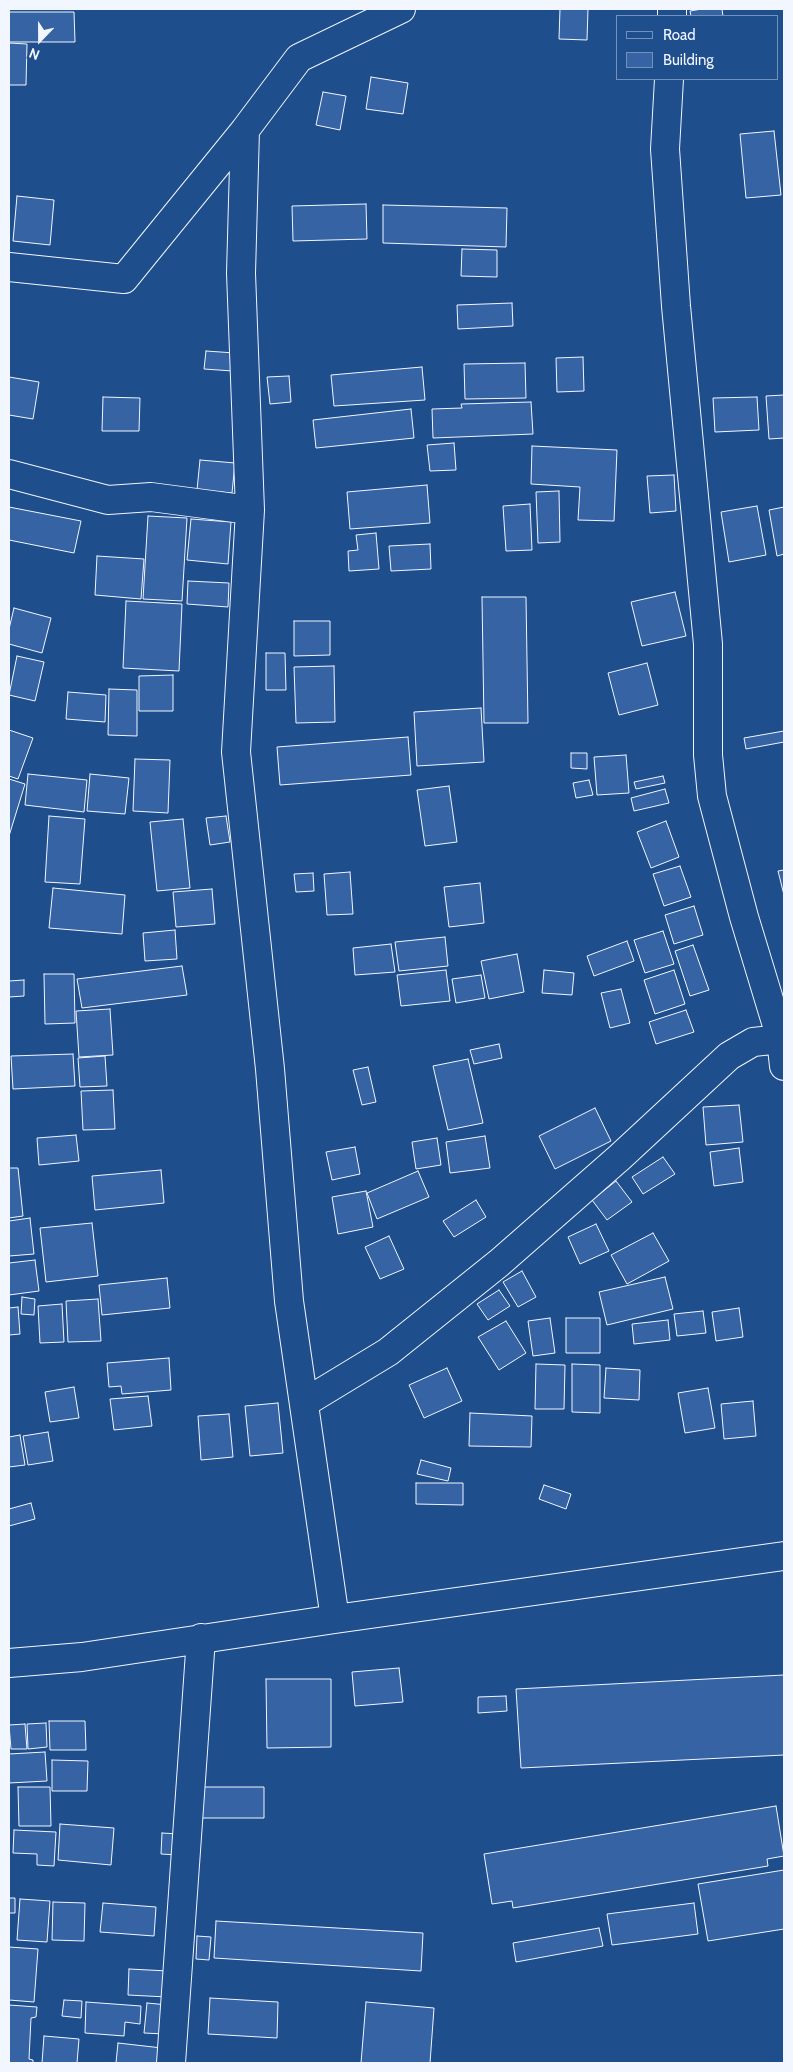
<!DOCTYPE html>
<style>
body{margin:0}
#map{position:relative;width:793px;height:2072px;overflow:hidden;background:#1f4e8c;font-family:Cabin,sans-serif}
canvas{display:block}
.frame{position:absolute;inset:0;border:10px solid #f2f6ff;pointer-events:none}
.legend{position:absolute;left:616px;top:15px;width:162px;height:65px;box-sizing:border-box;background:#1f4e8c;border:1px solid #7391ba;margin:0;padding:6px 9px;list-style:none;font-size:15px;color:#f2f6ff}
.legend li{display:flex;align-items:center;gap:10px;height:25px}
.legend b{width:25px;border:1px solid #7391ba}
.north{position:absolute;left:15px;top:15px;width:50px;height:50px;-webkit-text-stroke:4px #1f4e8c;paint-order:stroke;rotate:202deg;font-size:14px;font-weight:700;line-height:20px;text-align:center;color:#f2f6ff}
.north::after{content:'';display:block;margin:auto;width:18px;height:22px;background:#f2f6ff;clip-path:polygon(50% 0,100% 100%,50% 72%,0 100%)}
</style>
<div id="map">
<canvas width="793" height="2072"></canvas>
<div class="frame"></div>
<ul class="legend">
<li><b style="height:6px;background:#1f4e8c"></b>Road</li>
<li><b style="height:14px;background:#3563a3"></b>Building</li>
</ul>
<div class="north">N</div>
</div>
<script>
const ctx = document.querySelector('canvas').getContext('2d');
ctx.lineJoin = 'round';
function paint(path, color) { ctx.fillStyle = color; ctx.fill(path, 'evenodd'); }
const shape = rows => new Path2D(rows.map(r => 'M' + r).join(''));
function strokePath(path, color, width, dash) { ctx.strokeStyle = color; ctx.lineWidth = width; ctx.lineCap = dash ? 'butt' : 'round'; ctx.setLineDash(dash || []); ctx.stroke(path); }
const building = shape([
 [560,9,588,9,587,40,559,39,560,9],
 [702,9,722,9,723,16,691,16,690,11,702,9],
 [9,12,74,12,75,42,9,42,9,12],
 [9,43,27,44,26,85,9,85,9,43],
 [371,77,408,83,403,114,366,109,371,77],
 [323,92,346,96,340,130,316,125,323,92],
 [774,131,781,195,746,198,740,134,774,131],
 [17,196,54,200,50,245,13,241,17,196],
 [366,204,367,239,293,241,292,206,366,204],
 [383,205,507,208,506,247,383,243,383,205],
 [462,249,497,250,497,277,461,276,462,249],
 [512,303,513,326,458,329,457,305,512,303],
 [206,351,235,353,233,371,204,369,206,351],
 [583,357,584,391,557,392,556,358,583,357],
 [525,363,526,398,465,399,464,364,525,363],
 [422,367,425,400,334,406,331,375,422,367],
 [289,376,291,402,270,404,267,377,289,376],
 [9,377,39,382,33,419,9,415,9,377],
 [784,395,784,438,769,439,766,396,784,395],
 [103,397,140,398,139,431,102,431,103,397],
 [757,397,759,430,715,432,713,398,757,397],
 [531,402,533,434,433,438,432,409,462,408,461,404,531,402],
 [411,409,414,438,316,448,313,420,411,409],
 [454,443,456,470,430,471,427,445,454,443],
 [532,446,617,450,614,521,578,520,580,487,531,484,532,446],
 [200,460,235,463,232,493,197,490,200,460],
 [674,475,676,511,650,513,647,476,674,475],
 [427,485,430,523,350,529,347,492,427,485],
 [559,491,560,542,538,543,536,492,559,491],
 [530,504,532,550,506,551,503,506,530,504],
 [757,506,766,555,729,562,721,512,757,506],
 [9,507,81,521,74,553,9,540,9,507],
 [784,507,784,554,777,556,769,510,784,507],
 [148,516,187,518,182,601,143,599,148,516],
 [191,519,231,522,228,564,187,560,191,519],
 [376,533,379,569,349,571,348,551,358,550,356,535,376,533],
 [430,544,431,569,391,571,389,546,430,544],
 [97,556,144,559,141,599,95,595,97,556],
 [188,581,229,583,228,607,187,604,188,581],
 [675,592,686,636,642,646,631,602,675,592],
 [482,597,526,597,528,723,484,723,482,597],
 [126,601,182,604,179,671,123,668,126,601],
 [14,608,51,618,42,653,9,644,9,629,14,608],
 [294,621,330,621,330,655,294,656,294,621],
 [266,653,285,653,286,690,266,690,266,653],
 [17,656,44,662,35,701,9,695,17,656],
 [647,663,658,705,619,715,608,673,647,663],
 [334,666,335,722,296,723,294,667,334,666],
 [173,675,173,711,139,711,139,676,173,675],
 [109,689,137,690,137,736,108,735,109,689],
 [68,692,106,695,105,722,66,719,68,692],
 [481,708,484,762,417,766,414,712,481,708],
 [9,730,33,738,18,779,9,776,9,730],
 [784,731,784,742,746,749,744,738,784,731],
 [408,737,411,775,280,785,277,747,408,737],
 [571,753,587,753,587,769,571,768,571,753],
 [626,755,629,793,597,795,594,757,626,755],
 [135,759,170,760,168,813,133,811,135,759],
 [28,774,87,780,84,812,25,805,28,774],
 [90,774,129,778,125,814,87,811,90,774],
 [663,776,665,783,636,789,634,782,663,776],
 [9,779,25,784,9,836,9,779],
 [589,780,593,795,576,798,573,783,589,780],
 [449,786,457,842,425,846,417,790,449,786],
 [665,789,669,803,634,811,631,798,665,789],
 [49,816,85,819,80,884,45,882,49,816],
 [226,816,230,842,210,845,206,818,226,816],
 [183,819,190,888,157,891,150,822,183,819],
 [666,821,679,857,651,868,637,832,666,821],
 [680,866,691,897,664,906,653,874,680,866],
 [784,870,784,895,778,871,784,870],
 [350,872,353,914,327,915,324,874,350,872],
 [313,873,314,891,296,892,294,874,313,873],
 [480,883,484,923,449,927,444,887,480,883],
 [53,888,125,895,122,934,49,928,53,888],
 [212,889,215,924,176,927,173,892,212,889],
 [694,906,703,935,674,944,665,915,694,906],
 [175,930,177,959,145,961,143,933,175,930],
 [663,931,674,964,645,973,634,940,663,931],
 [445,937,448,966,399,971,395,942,445,937],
 [627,941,634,961,594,976,587,956,627,941],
 [391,944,395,972,355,975,353,948,391,944],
 [693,945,709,990,690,996,675,951,693,945],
 [517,954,524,992,489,999,481,961,517,954],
 [182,966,187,995,82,1008,77,979,182,966],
 [446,970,450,1001,401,1006,397,975,446,970],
 [544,970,574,973,572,995,542,993,544,970],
 [674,970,685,1004,655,1014,644,980,674,970],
 [44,974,74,974,75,1023,45,1024,44,974],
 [481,975,485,998,456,1003,452,979,481,975],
 [24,980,24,996,9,997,9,981,24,980],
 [621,989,630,1023,610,1028,601,993,621,989],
 [110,1009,113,1055,79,1057,76,1011,110,1009],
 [686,1010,694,1032,656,1044,649,1022,686,1010],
 [499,1044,502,1058,474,1064,470,1050,499,1044],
 [73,1054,75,1086,13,1089,11,1056,73,1054],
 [105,1056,107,1086,80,1087,78,1058,105,1056],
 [468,1059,483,1123,448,1130,433,1066,468,1059],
 [368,1067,376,1102,362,1105,353,1070,368,1067],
 [113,1090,115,1129,83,1130,81,1091,113,1090],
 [739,1105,743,1142,706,1145,703,1107,739,1105],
 [595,1108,611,1141,555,1169,539,1136,595,1108],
 [76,1135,79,1161,39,1165,37,1138,76,1135],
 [485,1136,490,1168,450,1173,446,1142,485,1136],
 [437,1138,441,1165,416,1169,412,1142,437,1138],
 [355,1147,360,1174,332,1180,326,1152,355,1147],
 [739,1148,743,1182,714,1186,710,1152,739,1148],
 [663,1157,675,1174,643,1194,632,1177,663,1157],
 [9,1168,18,1168,23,1216,9,1218,9,1168],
 [161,1170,164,1203,95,1210,92,1176,161,1170],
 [418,1171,429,1197,377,1219,367,1193,418,1171],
 [616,1181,632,1202,607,1220,592,1200,616,1181],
 [366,1191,373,1227,338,1234,332,1197,366,1191],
 [476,1200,486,1217,454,1237,443,1221,476,1200],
 [30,1218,34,1254,9,1256,9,1221,30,1218],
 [92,1223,98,1276,46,1282,40,1228,92,1223],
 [596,1224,609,1251,580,1264,568,1237,596,1224],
 [653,1233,669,1261,627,1284,611,1255,653,1233],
 [389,1236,404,1269,380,1279,365,1247,389,1236],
 [35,1260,39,1291,9,1295,9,1263,35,1260],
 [522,1271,536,1297,518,1307,503,1282,522,1271],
 [665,1277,673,1309,607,1325,599,1292,665,1277],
 [167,1278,170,1308,102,1315,99,1285,167,1278],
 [499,1290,510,1306,488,1320,477,1304,499,1290],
 [22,1297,35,1299,34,1315,21,1314,22,1297],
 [98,1299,101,1341,68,1342,66,1301,98,1299],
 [62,1304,64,1342,40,1343,38,1306,62,1304],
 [18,1307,20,1334,9,1335,9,1308,18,1307],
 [739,1308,743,1337,716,1341,712,1312,739,1308],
 [703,1311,706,1333,677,1336,674,1314,703,1311],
 [550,1318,555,1353,533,1356,528,1321,550,1318],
 [566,1318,600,1318,600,1353,566,1353,566,1318],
 [668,1320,670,1340,634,1344,632,1324,668,1320],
 [506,1321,526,1353,499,1370,478,1337,506,1321],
 [169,1358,171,1390,122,1394,121,1386,109,1387,107,1363,169,1358],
 [536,1364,565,1365,564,1409,535,1409,536,1364],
 [572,1364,600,1365,600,1413,572,1412,572,1364],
 [447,1368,462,1401,424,1418,409,1385,447,1368],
 [606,1368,640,1370,639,1400,604,1398,606,1368],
 [74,1387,79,1418,50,1422,45,1392,74,1387],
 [708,1388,715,1428,685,1433,678,1393,708,1388],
 [148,1396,152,1426,114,1430,110,1399,148,1396],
 [753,1401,756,1436,724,1439,721,1404,753,1401],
 [278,1403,283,1453,250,1456,245,1406,278,1403],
 [470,1413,532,1416,531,1447,469,1446,470,1413],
 [229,1414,233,1457,201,1460,198,1416,229,1414],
 [48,1432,53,1461,28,1465,23,1436,48,1432],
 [20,1435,25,1465,9,1467,9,1437,20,1435],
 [421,1460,451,1468,448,1481,417,1474,421,1460],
 [416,1483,463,1483,463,1505,416,1504,416,1483],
 [544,1485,571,1494,566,1509,539,1499,544,1485],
 [31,1503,35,1519,9,1526,9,1509,31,1503],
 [399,1668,403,1702,355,1706,352,1672,399,1668],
 [784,1675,784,1755,521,1768,516,1689,784,1675],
 [266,1679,331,1679,331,1747,267,1748,266,1679],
 [506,1696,507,1711,478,1713,478,1697,506,1696],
 [49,1721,85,1721,86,1750,50,1750,49,1721],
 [46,1723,47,1747,28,1749,27,1724,46,1723],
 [25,1724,27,1749,11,1749,9,1725,25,1724],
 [45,1752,47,1781,9,1783,9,1754,45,1752],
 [52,1760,88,1761,87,1791,52,1791,52,1760],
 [18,1787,50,1787,51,1826,19,1826,18,1787],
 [201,1787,264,1787,264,1818,202,1818,201,1787],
 [776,1806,784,1856,767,1859,768,1866,513,1908,512,1901,492,1904,484,1854,776,1806],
 [60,1824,114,1828,111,1865,58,1860,60,1824],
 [14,1830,56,1832,54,1866,37,1865,37,1854,13,1853,14,1830],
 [162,1833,179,1834,178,1855,161,1854,162,1833],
 [784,1870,784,1929,708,1941,698,1884,784,1870],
 [9,1898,15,1898,15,1913,9,1913,9,1898],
 [20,1899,50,1901,47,1942,17,1940,20,1899],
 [53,1902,85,1903,84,1941,52,1940,53,1902],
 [103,1903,156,1907,154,1936,100,1932,103,1903],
 [694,1903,698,1934,612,1945,607,1914,694,1903],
 [216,1921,423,1933,421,1971,214,1958,216,1921],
 [599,1928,603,1946,516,1962,513,1943,599,1928],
 [197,1936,211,1937,209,1960,196,1959,197,1936],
 [9,1947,38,1949,34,2002,9,2000,9,1947],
 [129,1969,168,1971,167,1997,128,1995,129,1969],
 [210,1998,278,2002,277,2038,208,2034,210,1998],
 [64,2000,82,2001,81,2018,62,2016,64,2000],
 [86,2002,141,2006,140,2024,125,2022,124,2036,85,2033,86,2002],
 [366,2002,434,2008,430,2063,361,2063,366,2002],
 [147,2003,168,2005,165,2034,144,2033,147,2003],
 [9,2005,37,2007,36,2017,31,2018,29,2059,33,2060,33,2063,9,2063,9,2005],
 [44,2036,79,2039,77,2063,42,2063,44,2036],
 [118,2043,162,2048,160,2063,116,2063,118,2043]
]);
paint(building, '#3563a3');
strokePath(building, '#f2f6ff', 1);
const minor = shape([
 [672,9,672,16],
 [669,79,665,149,676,306,708,644,708,755,712,796,744,917,781,1039,784,1066],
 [245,130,241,273,250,510,236,752,270,1069,289,1301,335,1619],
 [9,267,124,279,245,130,299,58,401,9],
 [9,474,108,500,151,497,250,510],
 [304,1403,388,1352,499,1263,620,1157,729,1056,753,1042,781,1039],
 [9,1663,82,1657,335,1619,784,1556],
 [171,2063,201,1638]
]);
strokePath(minor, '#f2f6ff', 30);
strokePath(minor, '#1f4e8c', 28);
</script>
